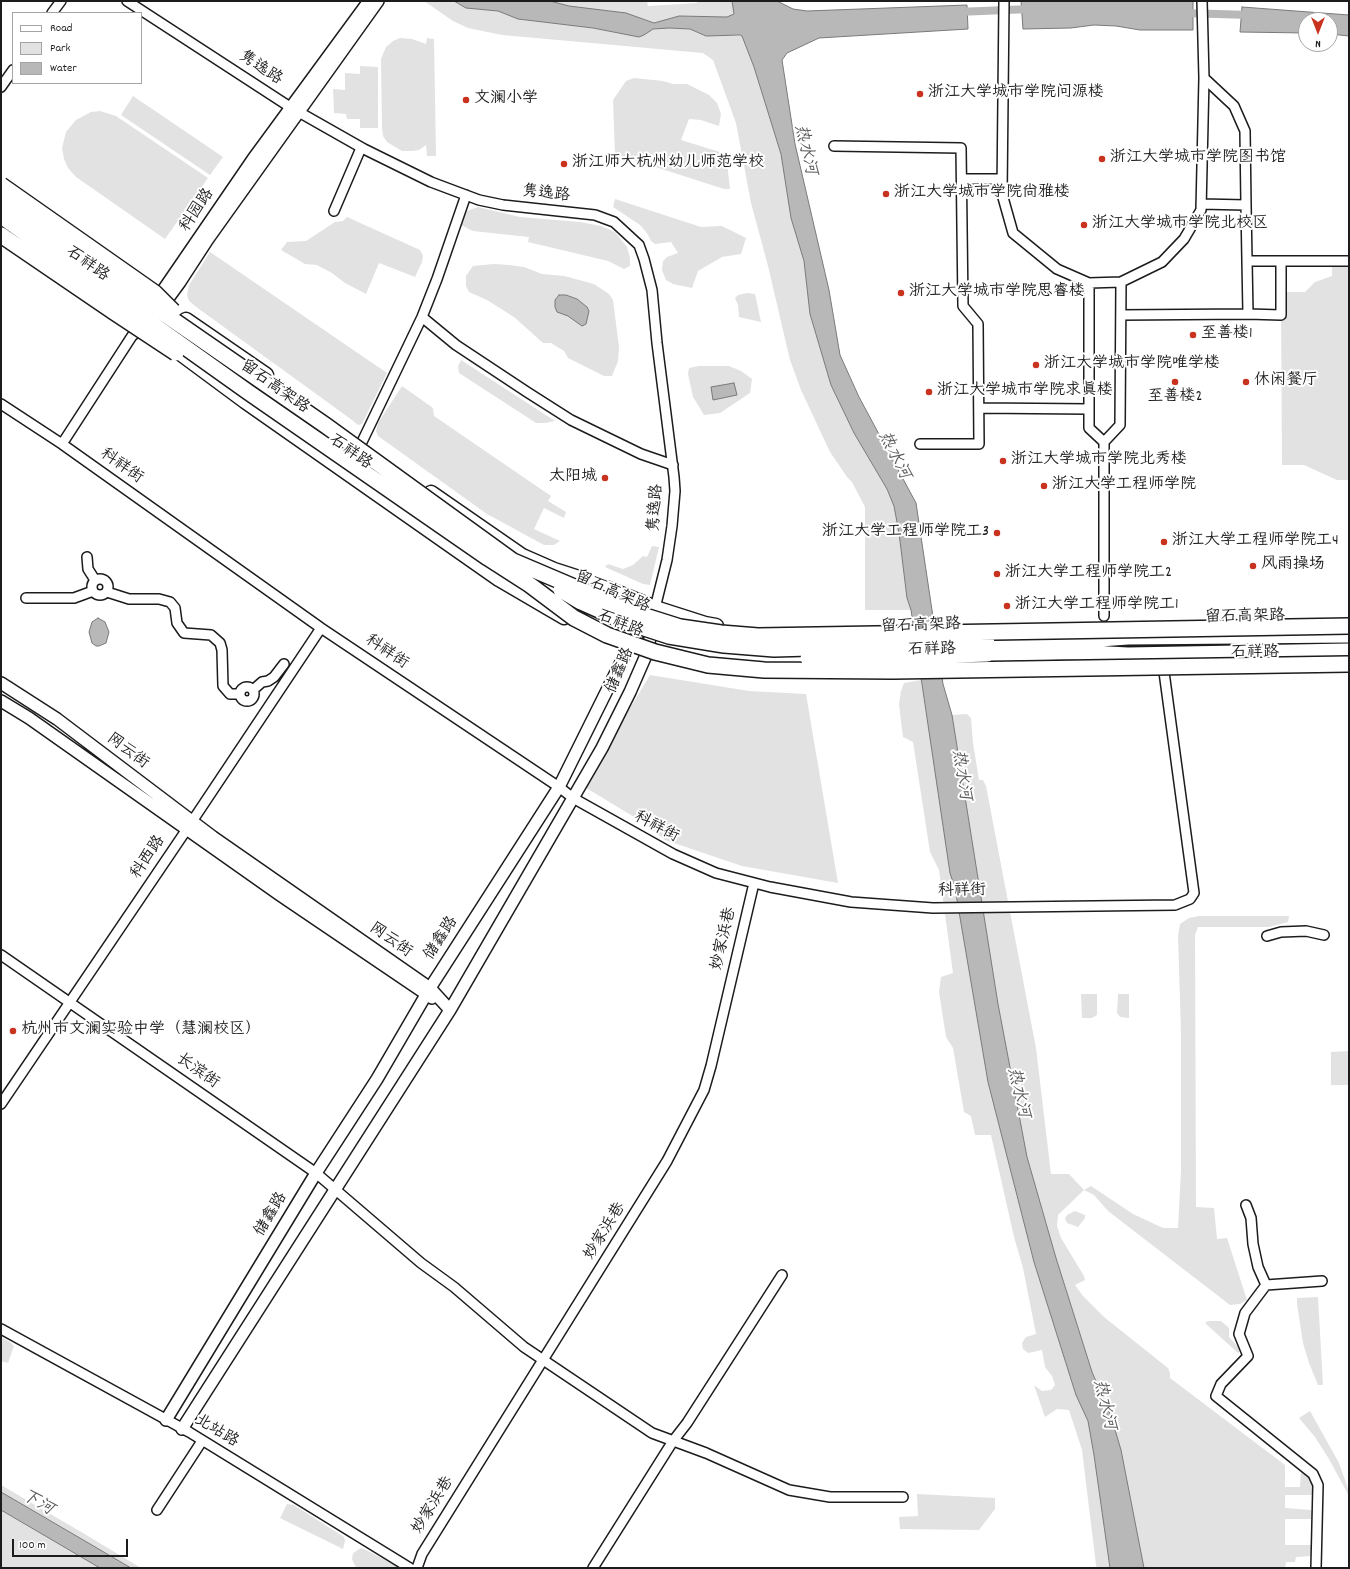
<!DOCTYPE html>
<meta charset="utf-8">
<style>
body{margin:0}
#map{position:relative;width:1350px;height:1569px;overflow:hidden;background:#fff;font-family:Dekko,sans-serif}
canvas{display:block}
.frame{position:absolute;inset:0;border:2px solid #1c1c1c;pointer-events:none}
.legend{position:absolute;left:12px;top:12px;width:130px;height:72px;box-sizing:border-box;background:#fff;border:1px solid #a4a4a4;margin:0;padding:5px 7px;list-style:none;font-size:12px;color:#1c1c1c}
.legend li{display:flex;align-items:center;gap:8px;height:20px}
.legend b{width:20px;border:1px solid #a4a4a4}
.north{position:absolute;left:1298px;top:12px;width:40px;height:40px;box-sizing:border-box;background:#fff;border:1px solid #a4a4a4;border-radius:50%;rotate:180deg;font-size:11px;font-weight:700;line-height:16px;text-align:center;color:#1c1c1c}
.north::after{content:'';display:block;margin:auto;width:14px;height:18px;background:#c8321e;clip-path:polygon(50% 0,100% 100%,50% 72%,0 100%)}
.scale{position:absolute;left:12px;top:1539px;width:116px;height:18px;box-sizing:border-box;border:2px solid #1c1c1c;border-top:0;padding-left:5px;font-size:12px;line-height:14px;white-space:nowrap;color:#1c1c1c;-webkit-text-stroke:3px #fff;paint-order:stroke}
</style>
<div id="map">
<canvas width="1350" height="1569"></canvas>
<div class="frame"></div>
<ul class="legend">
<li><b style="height:5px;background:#fff"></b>Road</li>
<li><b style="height:11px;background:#e2e2e2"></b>Park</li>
<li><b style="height:11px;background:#b8b8b8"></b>Water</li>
</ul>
<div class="north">N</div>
<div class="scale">100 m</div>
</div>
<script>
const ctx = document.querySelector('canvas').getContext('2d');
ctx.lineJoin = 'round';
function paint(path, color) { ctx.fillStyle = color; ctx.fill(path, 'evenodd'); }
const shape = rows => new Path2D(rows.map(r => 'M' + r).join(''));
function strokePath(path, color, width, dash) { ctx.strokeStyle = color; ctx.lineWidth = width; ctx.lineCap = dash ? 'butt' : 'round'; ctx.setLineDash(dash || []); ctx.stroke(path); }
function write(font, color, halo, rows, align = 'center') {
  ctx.font = font + ' Dekko,"LXGW WenKai TC",sans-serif'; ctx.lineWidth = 4; ctx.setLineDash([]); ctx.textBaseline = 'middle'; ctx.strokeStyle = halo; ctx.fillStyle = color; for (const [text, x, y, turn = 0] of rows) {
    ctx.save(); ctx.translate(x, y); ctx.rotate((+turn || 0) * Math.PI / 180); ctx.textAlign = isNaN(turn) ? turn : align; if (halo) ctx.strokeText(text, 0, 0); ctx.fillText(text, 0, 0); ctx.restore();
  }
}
paint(shape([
 [424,1,454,1,466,8,498,11,518,19,593,28,639,37,653,29,669,28,690,29,706,36,742,36,754,67,781,154,791,218,804,261,810,314,831,385,854,433,887,489,894,506,899,533,907,598,911,610,865,610,865,507,852,482,847,477,830,452,801,390,790,360,768,266,751,203,736,123,713,60,703,53,502,35,468,28,453,21],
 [550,1,647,1,648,6,697,3,697,1,732,1,734,12,732,15,727,17,679,16,654,23,640,18,569,6],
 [400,38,412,39,426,44,427,38,434,39,436,156,427,156,426,145,419,150,412,151,402,151,387,142,383,136,382,127,381,59,386,47,393,41],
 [360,66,378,67,378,128,360,128,360,119,347,119,346,114,334,113,333,89,345,90,345,73,360,74],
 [634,78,663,81,673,84,687,84,709,95,717,103,721,114,719,126,701,120,689,119,681,140,726,154,730,189,724,189,615,154,613,100,626,81],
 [133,96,223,157,210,175,121,115],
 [100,111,116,116,208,178,165,239,76,177,68,168,64,159,62,148,66,132,76,120,91,112],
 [615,199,701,227,722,226,746,238,741,254,722,257,698,271,692,288,673,284,666,280,662,270,663,261,667,257,678,253,671,242,655,244,651,241,647,233,640,225,613,207],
 [478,207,520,217,580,222,601,226,615,232,627,247,630,258,630,266,624,269,608,261,528,242,529,237,473,231,461,225,467,211],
 [347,217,420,250,423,256,422,262,415,277,379,263,366,294,345,283,332,273,317,265,305,264,281,250,287,242,306,241,335,222,343,221],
 [210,252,387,373,362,424,358,425,352,420,199,309,189,301,187,295,189,285],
 [494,264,509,265,524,267,542,274,564,276,594,284,609,294,613,300,619,347,618,361,612,376,604,376,568,358,564,351,551,343,543,343,514,317,487,300,469,292,466,286,466,276,473,266],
 [1332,265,1349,265,1349,480,1337,480,1304,465,1282,465,1281,299,1287,292,1305,292,1315,282,1332,276],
 [747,293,755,294,761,322,739,317,738,305,735,298,738,295],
 [461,360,555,421,545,423,536,423,459,373,458,366],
 [699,366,729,366,741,371,752,379,750,393,720,413,704,415,693,397,688,374,689,368],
 [402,386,433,408,434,416,551,496,548,501,566,512,564,518,544,508,534,529,560,541,554,545,544,545,487,514,378,436,376,431,378,423],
 [652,546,659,547,650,585,643,584,605,567,608,564,623,569,633,565,643,556,647,557],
 [650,675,749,691,806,694,838,883,742,866,665,840,644,823,583,786],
 [921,680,952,881,955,888,988,1082,1034,1262,1076,1395,1088,1421,1094,1455,1110,1568,1097,1568,1096,1565,1082,1450,1069,1410,1057,1409,1045,1417,1034,1385,1042,1391,1051,1390,1055,1385,1052,1376,1045,1367,1042,1350,1028,1353,1023,1349,1022,1343,1026,1337,1036,1334,1023,1268,1014,1237,991,1135,975,1135,971,1116,964,1112,953,1048,946,1037,939,992,941,977,953,973,939,870,930,852,913,742,903,737,899,704,901,691,904,683],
 [967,714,971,718,973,743,979,780,983,780,986,786,1036,1048,1051,1174,1069,1174,1084,1190,1091,1186,1133,1214,1163,1228,1178,1228,1181,1171,1181,1033,1178,936,1180,924,1189,918,1199,916,1289,916,1288,922,1269,927,1198,927,1195,935,1196,1207,1214,1208,1217,1239,1227,1238,1247,1300,1240,1304,1230,1305,1108,1211,1094,1195,1084,1190,1058,1215,1057,1226,1061,1238,1084,1276,1085,1280,1075,1285,1083,1296,1104,1317,1168,1368,1170,1373,1170,1378,1285,1465,1285,1487,1300,1487,1301,1472,1309,1478,1313,1489,1313,1495,1285,1495,1285,1508,1311,1510,1313,1513,1313,1553,1311,1556,1296,1557,1295,1562,1286,1562,1285,1568,1144,1568,1121,1450,1111,1416,1092,1372,1056,1258,1027,1157,1016,1104,1011,1072,998,1004,952,715],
 [1285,1519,1311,1519,1311,1545,1285,1545],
 [1081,994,1097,994,1097,1015,1092,1018,1082,1018],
 [1118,994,1129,994,1129,1018,1120,1017,1117,1013],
 [1349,1051,1349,1085,1331,1085,1331,1052],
 [1075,1211,1085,1215,1085,1218,1078,1227,1067,1223,1065,1219,1067,1215],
 [1318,1297,1323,1385,1318,1385,1309,1363,1303,1343,1297,1304,1297,1298],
 [1208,1321,1221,1321,1229,1328,1229,1337,1241,1350,1238,1353,1205,1323],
 [1,1337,10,1342,14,1346,8,1363,1,1361],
 [1310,1411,1339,1463,1349,1491,1349,1496,1329,1459,1315,1437,1299,1418],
 [1,1485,83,1533,141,1568,131,1568,1,1492],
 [917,1494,995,1498,995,1509,979,1530,900,1529,899,1517,918,1516],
 [287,1504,294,1505,344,1537,345,1541,343,1549,280,1518],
 [1,1510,65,1547,100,1568,1,1567],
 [361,1548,368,1551,400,1568,358,1568,355,1566,352,1559,353,1553]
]), '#e2e2e2');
const water = shape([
 [454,1,550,1,569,6,626,13,654,23,679,16,727,17,734,14,732,1,777,1,793,9,807,11,967,5,968,29,819,38,787,53,782,60,795,144,829,290,840,355,859,397,916,503,943,684,952,715,998,1004,1027,1157,1056,1258,1092,1372,1111,1416,1121,1450,1144,1568,1110,1568,1094,1455,1088,1421,1076,1395,1034,1262,988,1082,955,888,950,873,911,610,907,598,899,533,894,506,887,489,854,433,831,385,810,314,804,261,791,218,781,154,754,67,742,36,740,35,706,36,690,29,669,28,653,29,644,35,639,37,593,28,518,19,498,11,466,8,454,1],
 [1021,1,1193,1,1193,30,1140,30,1116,26,1094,25,1071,28,1023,29,1021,1],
 [1242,7,1349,15,1349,36,1330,34,1330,20,1306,20,1306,33,1240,32,1242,7],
 [559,295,566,295,577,299,587,307,589,311,586,324,582,326,568,316,557,312,555,307,555,300,559,295],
 [734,383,737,395,713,400,711,387,734,383],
 [98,618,105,622,109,632,106,643,99,646,96,646,92,643,89,632,92,622,98,618],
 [1,1492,85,1541,131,1568,100,1568,1,1510,1,1492]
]);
paint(water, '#b8b8b8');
strokePath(water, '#7a7a7a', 1);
strokePath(shape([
 [957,12,1031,9],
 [1183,13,1251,15]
]), '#b8b8b8', 8);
const minor = shape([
 [127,1,290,107,364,149,431,182,479,200,503,205,595,215,614,222,639,245,644,259,652,290,657,343,674,477,675,491,672,526,667,560,655,608],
 [1004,1,1002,194,1013,233,1057,269,1089,283,1121,282,1162,262,1184,239,1201,210,1204,78,1202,1],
 [52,13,61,1],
 [1,87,13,70],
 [834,146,961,148,963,306,978,324,979,444,920,444],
 [962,179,1002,179],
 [1201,204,1246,205,1245,131,1234,106,1204,78],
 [1246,205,1247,261,1349,261],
 [334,211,361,148],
 [1247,261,1248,314,1281,315,1281,261],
 [1089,283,1089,428,1104,442],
 [1121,315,1248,314],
 [422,317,456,345,527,392,571,420,641,454,673,465],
 [1,404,62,444,321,628,559,787,573,798,673,854,716,873,770,887,851,902,933,908,1175,905,1190,899,1194,893,1164,672],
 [979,408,1089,409],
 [62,444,132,336,143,327],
 [361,444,422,317,437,279,466,195],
 [87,557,88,569,95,580],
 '92 587a8 8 0 1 1 16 0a8 8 0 1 1-16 0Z',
 [107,592,129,599,159,599,170,602,175,608,177,623,184,633,211,635,220,643,222,650,223,686,230,694,240,694],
 [26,598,74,598,93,591],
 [1104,616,1104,442,1120,425,1121,282],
 '240 694a7 7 0 1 1 14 0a7 7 0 1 1-14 0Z',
 [253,690,262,682,268,681,274,677,284,664],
 [1267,936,1281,932,1306,931,1324,935],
 [1,955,316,1173,421,1263,454,1287,524,1347,652,1433,706,1453,789,1490,830,1497,903,1497],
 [1,1104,187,829,321,628],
 [1246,1205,1251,1218,1253,1244,1258,1267,1266,1285,1322,1281],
 [1266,1285,1245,1313,1239,1334,1248,1356,1221,1384,1216,1396,1313,1474,1318,1485,1316,1568],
 [1,1329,189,1432,410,1568],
 [157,1510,202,1441],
 [417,1568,422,1554,667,1161,704,1090,711,1066,754,883],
 [593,1568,673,1441,687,1423,782,1275]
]);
const tertiary = shape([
 [155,302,253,159,366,5],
 [161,308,180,282,208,239,378,1],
 [1,683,57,719,213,837,430,988,450,1010],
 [1,701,29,718,280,895,432,998],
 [166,1420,316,1173,377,1079,430,988,559,787,628,648,646,622],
 [182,1429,450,1010,602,748,630,692,647,653,653,623]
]);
const primary = shape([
 [186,320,266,375],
 [168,344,245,401,499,579,564,617],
 [431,493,522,556,554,570,588,581,655,608,705,624,716,626]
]);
const trunk = shape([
 [987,643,1071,641,1128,637,1349,635],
 [987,654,1069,652,1128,655,1349,651]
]);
strokePath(minor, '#1c1c1c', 12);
strokePath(tertiary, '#1c1c1c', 14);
strokePath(primary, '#1c1c1c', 17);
strokePath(trunk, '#1c1c1c', 18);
strokePath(minor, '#fff', 9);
strokePath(tertiary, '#fff', 11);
strokePath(primary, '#fff', 14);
strokePath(trunk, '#fff', 15);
const trunkBridge = shape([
 [1,185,155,293,173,311],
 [1,201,325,425,513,561,600,598,642,615,680,627,721,633,758,636,1349,626],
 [1,216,248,392,488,558,530,585,574,618,607,635,655,652,708,665,764,670,893,671,1349,664],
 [1,235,114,312,176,353],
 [561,590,581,602,626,622,669,636,724,645,774,649,987,643],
 [808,658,861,658,987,654]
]);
strokePath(trunkBridge, '#1c1c1c', 18, []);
strokePath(trunkBridge, '#fff', 15);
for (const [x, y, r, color] of [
 [920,94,4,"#c8321e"],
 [466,100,4,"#c8321e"],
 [1102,159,4,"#c8321e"],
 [564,164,4,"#c8321e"],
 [886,194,4,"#c8321e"],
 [1084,225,4,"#c8321e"],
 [901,293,4,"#c8321e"],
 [1193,335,4,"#c8321e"],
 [1036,365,4,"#c8321e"],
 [1175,382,4,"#c8321e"],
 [1246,382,4,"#c8321e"],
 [929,392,4,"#c8321e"],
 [1003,461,4,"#c8321e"],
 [605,478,4,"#c8321e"],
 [1044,486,4,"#c8321e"],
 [997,533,4,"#c8321e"],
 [1164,542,4,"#c8321e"],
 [1253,566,4,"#c8321e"],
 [997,574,4,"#c8321e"],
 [1007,606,4,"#c8321e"],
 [13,1031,4,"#c8321e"]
]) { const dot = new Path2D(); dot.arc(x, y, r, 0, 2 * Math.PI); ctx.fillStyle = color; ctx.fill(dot); strokePath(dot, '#fff', 1.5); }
write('16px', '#1c1c1c', '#fff', [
 ["隽逸路",260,69,33],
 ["隽逸路",546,195,6],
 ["科园路",198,211,-56],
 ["石祥路",87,265,35],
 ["留石高架路",274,388,35],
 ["石祥路",350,453,35],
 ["科祥街",121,467,35],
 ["隽逸路",657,508,-86],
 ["留石高架路",612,593,24],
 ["留石高架路",1245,618,-1],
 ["石祥路",620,625,22],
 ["留石高架路",921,627,-2],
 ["石祥路",932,651,-1],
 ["科祥街",386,653,34],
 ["石祥路",1255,654],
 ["储鑫路",621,671,-67],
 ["网云街",127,752,37],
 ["科祥街",656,828,28],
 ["科西路",149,858,-56],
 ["科祥街",962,892,-1],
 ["储鑫路",442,939,-57],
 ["妙家浜巷",725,939,-77],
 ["网云街",390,941,35],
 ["长滨街",197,1072,35],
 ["储鑫路",272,1215,-59],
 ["妙家浜巷",606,1232,-58],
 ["北站路",216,1432,31],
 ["妙家浜巷",434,1506,-58]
]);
write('16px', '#1c1c1c', '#fff', [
 ["浙江大学城市学院问源楼",928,94],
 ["文澜小学",474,100],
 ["浙江大学城市学院图书馆",1110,159],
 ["浙江师大杭州幼儿师范学校",572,164],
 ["浙江大学城市学院尚雅楼",894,194],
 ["浙江大学城市学院北校区",1092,225],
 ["浙江大学城市学院思睿楼",909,293],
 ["至善楼1",1201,335],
 ["浙江大学城市学院唯学楼",1044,365],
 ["休闲餐厅",1254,382],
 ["浙江大学城市学院求真楼",937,392],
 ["至善楼2",1175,398,"center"],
 ["浙江大学城市学院北秀楼",1011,461],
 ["太阳城",597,478,"right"],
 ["浙江大学工程师学院",1052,486],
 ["浙江大学工程师学院工3",989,533,"right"],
 ["浙江大学工程师学院工4",1172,542],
 ["风雨操场",1261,566],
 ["浙江大学工程师学院工2",1005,574],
 ["浙江大学工程师学院工1",1015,606],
 ["杭州市文澜实验中学（慧澜校区）",21,1031]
], 'left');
write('italic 17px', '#5a5a5a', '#fff', [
 ["热水河",804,150,77],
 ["热水河",893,456,63],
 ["热水河",960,775,81],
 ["热水河",1017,1093,77],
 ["热水河",1103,1405,77],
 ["下河",37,1504,30]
]);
</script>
